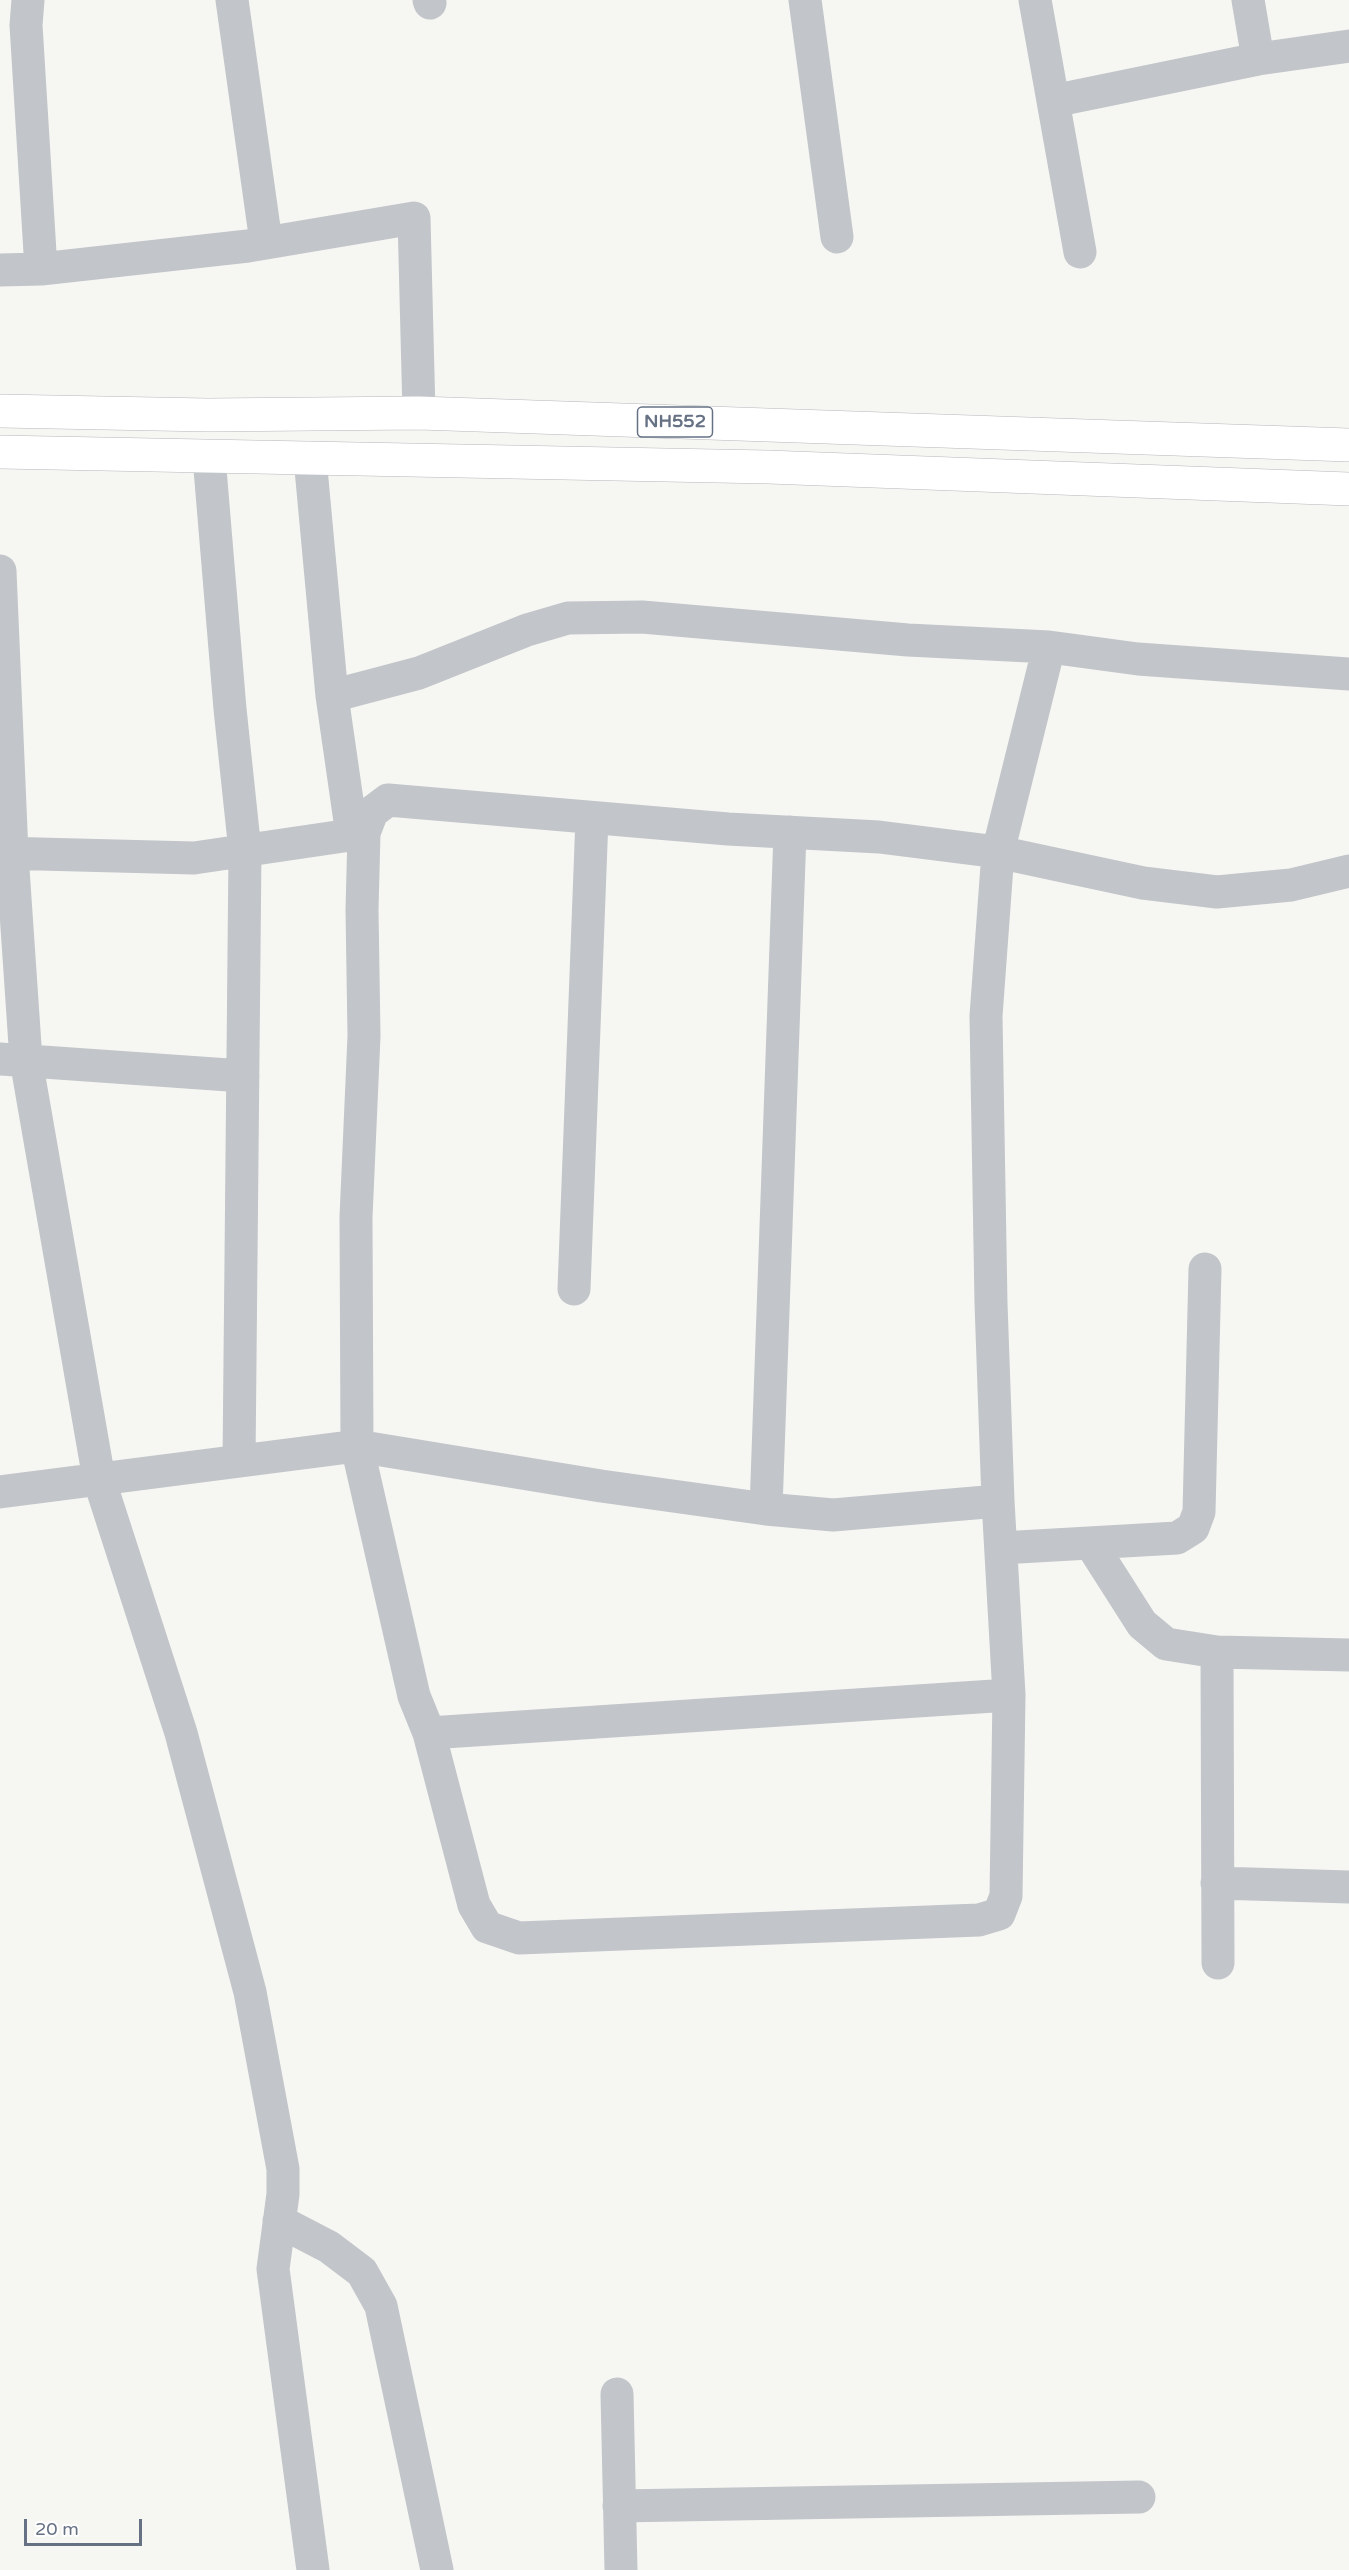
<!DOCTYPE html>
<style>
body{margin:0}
#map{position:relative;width:1349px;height:2570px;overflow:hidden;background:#f6f7f3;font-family:"Varela Round",sans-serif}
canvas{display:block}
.scale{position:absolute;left:24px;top:2519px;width:118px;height:27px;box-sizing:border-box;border:3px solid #667184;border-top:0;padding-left:8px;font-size:18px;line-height:21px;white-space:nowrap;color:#667184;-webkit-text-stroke:4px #fff;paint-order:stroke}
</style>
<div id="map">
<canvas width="1349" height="2570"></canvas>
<div class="scale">20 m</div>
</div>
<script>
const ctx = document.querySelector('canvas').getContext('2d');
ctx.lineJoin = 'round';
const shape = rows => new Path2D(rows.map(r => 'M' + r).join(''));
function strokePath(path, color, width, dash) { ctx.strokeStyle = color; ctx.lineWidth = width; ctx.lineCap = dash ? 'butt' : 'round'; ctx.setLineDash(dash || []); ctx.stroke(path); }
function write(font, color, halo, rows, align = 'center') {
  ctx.font = font + ' "Varela Round",sans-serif'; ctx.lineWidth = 6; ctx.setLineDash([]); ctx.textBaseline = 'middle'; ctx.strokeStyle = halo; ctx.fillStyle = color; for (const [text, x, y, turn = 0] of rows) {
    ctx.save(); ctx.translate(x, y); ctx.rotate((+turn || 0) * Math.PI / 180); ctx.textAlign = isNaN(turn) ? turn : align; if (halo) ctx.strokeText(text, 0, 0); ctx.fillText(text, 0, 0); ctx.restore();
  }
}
const trunk = shape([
 [0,411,208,415,419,413,1349,445],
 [0,452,768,467,1349,489]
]);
strokePath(trunk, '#b5b7bb', 34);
strokePath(shape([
 [28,0,26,25,41,269],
 [232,0,266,242],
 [429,0,430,3],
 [805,0,837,237],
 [1035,0,1080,252],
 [1248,0,1258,59],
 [1053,101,1258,59,1349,46],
 [0,270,41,269,248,246,414,218,419,413],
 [209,457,230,709,245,851,239,1461],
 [310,458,332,696,352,835],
 [0,571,12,854,26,1060,99,1479,181,1733,250,1992,283,2169,283,2194,273,2269,313,2570],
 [332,696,419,673,527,630,568,618,642,617,908,640,1049,647,1138,659,1349,674],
 [0,853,194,858,364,833],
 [0,1059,243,1076],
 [574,1289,592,818],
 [0,1492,357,1446,601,1486,766,1509,833,1515,998,1501,991,1303,986,1016,998,852,1049,647],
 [998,1501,1009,1695,1006,1896,999,1914,979,1920,519,1938,487,1927,474,1905,429,1733,414,1696,357,1446,356,1217,364,1036,362,910,364,833,372,812,388,800,728,829,879,837,998,852,1143,883,1217,892,1291,885,1349,871],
 [766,1509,790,832],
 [1091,1544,1142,1624,1166,1644,1217,1652,1349,1655],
 [1001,1548,1177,1538,1193,1528,1199,1512,1205,1269],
 [1217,1652,1218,1963],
 [429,1733,1009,1695],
 [1217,1883,1349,1887],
 [279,2221,329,2247,362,2272,381,2306,437,2570],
 [617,2394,621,2570],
 [619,2506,1139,2497]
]), '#c2c5c9', 33);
strokePath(trunk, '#fff', 33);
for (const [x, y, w] of [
 [675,422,75]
]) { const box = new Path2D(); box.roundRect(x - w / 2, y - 15, w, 30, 4.5); ctx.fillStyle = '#fff'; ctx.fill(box); strokePath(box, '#667184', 1.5); }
write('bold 18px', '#667184', null, [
 ["NH552",675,422]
]);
</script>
